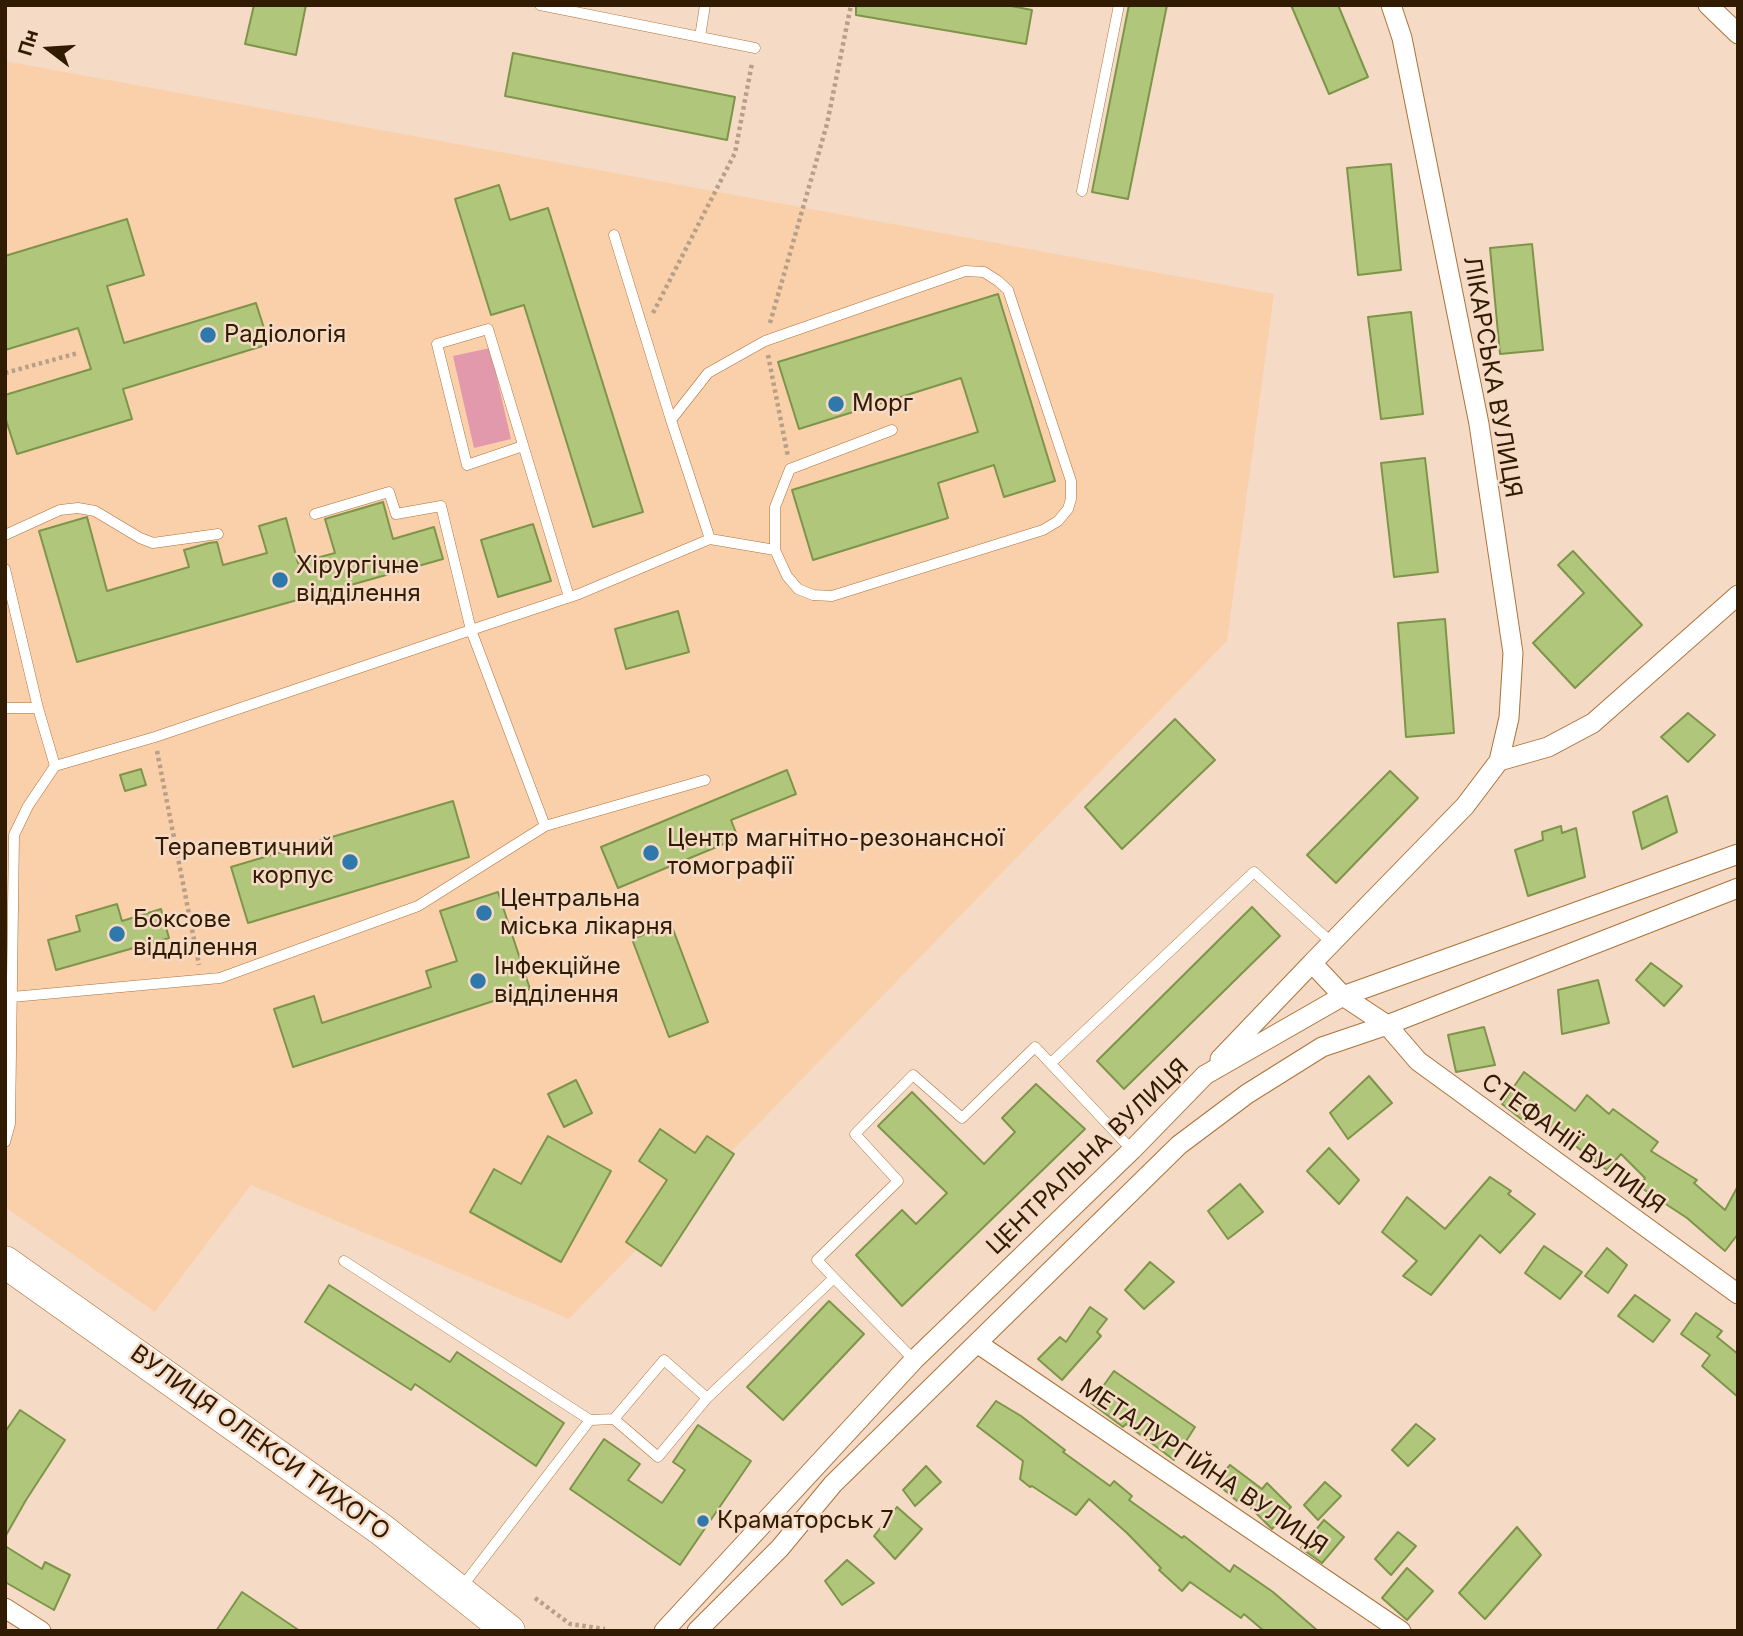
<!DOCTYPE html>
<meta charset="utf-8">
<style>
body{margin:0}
#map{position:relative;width:1743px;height:1636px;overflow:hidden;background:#f5dbc5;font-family:Inter,sans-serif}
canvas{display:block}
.frame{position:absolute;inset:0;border:7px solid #321b03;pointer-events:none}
.north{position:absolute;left:14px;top:14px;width:70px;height:70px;-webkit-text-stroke:5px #f5dbc5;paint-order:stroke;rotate:287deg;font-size:19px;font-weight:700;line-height:28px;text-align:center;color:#321b03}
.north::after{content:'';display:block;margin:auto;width:24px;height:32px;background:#321b03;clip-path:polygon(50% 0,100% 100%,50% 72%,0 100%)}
</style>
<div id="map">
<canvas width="1743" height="1636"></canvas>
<div class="frame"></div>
<div class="north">Пн</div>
</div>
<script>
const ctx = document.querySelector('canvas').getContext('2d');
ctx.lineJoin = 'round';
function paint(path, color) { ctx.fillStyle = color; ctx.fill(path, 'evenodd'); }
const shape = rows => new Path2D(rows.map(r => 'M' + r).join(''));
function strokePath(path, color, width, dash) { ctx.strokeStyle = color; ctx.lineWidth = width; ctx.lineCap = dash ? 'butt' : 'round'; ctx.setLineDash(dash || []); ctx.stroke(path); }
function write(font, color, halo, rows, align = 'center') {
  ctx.font = font + ' Inter,sans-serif'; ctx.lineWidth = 5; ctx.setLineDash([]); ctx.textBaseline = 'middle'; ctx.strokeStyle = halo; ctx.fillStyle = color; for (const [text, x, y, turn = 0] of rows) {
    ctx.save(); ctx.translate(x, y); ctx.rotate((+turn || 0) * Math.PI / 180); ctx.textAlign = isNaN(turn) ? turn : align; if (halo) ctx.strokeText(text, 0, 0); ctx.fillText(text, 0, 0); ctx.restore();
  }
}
paint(shape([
 [5,61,1274,294,1227,641,569,1319,251,1185,155,1312,5,1207]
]), '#fad0ab');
paint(shape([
 [490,348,511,439,474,448,453,356]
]), '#e399ac');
const building = shape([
 [254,5,306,5,296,55,245,44,254,5],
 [856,5,1006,5,1032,10,1026,44,856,15,856,5],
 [1129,5,1167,5,1128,199,1092,192,1129,5],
 [1291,5,1338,5,1368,77,1329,94,1291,5],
 [513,53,735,97,727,140,505,96,513,53],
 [1391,164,1401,270,1358,275,1347,168,1391,164],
 [499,185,510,220,548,208,643,512,593,527,524,305,491,315,455,199,499,185],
 [127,219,144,275,107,286,124,343,256,303,269,344,123,389,132,419,17,454,5,417,5,395,91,369,78,328,5,350,5,256,127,219],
 [1532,244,1543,350,1500,354,1490,248,1532,244],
 [998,294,1055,481,1004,497,994,465,938,483,948,518,813,560,792,490,978,432,961,378,799,429,778,362,998,294],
 [1411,312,1423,414,1381,419,1368,317,1411,312],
 [1425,458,1438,572,1394,577,1381,463,1425,458],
 [383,502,393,539,434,527,443,559,77,662,39,531,87,517,107,591,189,567,184,550,209,543,217,542,223,565,267,553,259,526,286,518,298,563,335,553,325,519,383,502],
 [533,524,551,581,498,597,481,540,533,524],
 [1573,551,1642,625,1575,688,1533,643,1584,593,1558,565,1573,551],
 [678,611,689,652,626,669,615,629,678,611],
 [1445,619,1454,733,1406,737,1398,623,1445,619],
 [1688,713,1715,735,1688,762,1661,737,1688,713],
 [1175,719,1215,760,1122,849,1085,807,1175,719],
 [141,769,146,785,125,791,120,775,141,769],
 [787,770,796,794,731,820,738,838,618,888,601,847,787,770],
 [1390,771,1418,798,1336,883,1307,855,1390,771],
 [1667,796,1677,832,1642,849,1633,812,1667,796],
 [453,801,469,857,248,923,231,867,453,801],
 [1561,826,1562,833,1576,828,1585,877,1528,896,1515,850,1543,840,1542,832,1561,826],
 [498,892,530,989,293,1067,274,1009,314,996,322,1023,431,987,426,971,457,961,440,911,498,892],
 [117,904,122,921,161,909,169,938,56,970,48,940,80,931,76,916,117,904],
 [1252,907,1280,936,1124,1089,1097,1061,1252,907],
 [671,924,708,1022,669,1037,632,939,671,924],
 [1651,963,1682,986,1664,1006,1636,980,1651,963],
 [1598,980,1609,1023,1562,1034,1558,990,1598,980],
 [1484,1027,1495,1065,1456,1072,1448,1035,1484,1027],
 [1524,1072,1575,1111,1587,1095,1609,1114,1613,1109,1658,1142,1651,1151,1697,1180,1694,1183,1725,1210,1738,1186,1738,1234,1725,1251,1687,1218,1640,1187,1645,1178,1621,1154,1607,1170,1532,1113,1525,1122,1502,1104,1524,1072],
 [1369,1076,1392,1103,1348,1139,1330,1113,1369,1076],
 [576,1080,592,1113,564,1127,548,1094,576,1080],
 [1036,1084,1085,1129,902,1306,856,1255,902,1210,916,1224,947,1193,878,1126,912,1092,984,1164,1015,1132,1002,1118,1036,1084],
 [660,1129,695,1153,707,1136,734,1154,661,1266,626,1242,667,1180,639,1161,660,1129],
 [548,1136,611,1171,561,1262,470,1212,494,1169,521,1184,548,1136],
 [1329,1148,1359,1180,1339,1204,1307,1171,1329,1148],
 [1490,1177,1511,1191,1508,1194,1535,1214,1500,1253,1480,1235,1431,1295,1403,1276,1417,1261,1382,1232,1407,1197,1445,1229,1490,1177],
 [1240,1184,1263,1212,1228,1239,1208,1211,1240,1184],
 [1544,1246,1582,1272,1560,1299,1525,1273,1544,1246],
 [1607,1248,1627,1265,1608,1293,1585,1276,1607,1248],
 [1150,1262,1174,1282,1144,1309,1125,1290,1150,1262],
 [329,1285,450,1362,457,1352,564,1423,536,1466,415,1384,411,1390,305,1322,329,1285],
 [1635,1295,1670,1320,1653,1342,1618,1316,1635,1295],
 [829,1301,864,1334,783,1420,747,1387,829,1301],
 [1090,1307,1107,1319,1097,1332,1101,1336,1062,1380,1038,1359,1060,1337,1066,1342,1090,1307],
 [1696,1313,1722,1331,1717,1337,1738,1354,1738,1397,1702,1366,1710,1355,1681,1334,1696,1313],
 [1114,1371,1195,1427,1174,1460,1126,1424,1123,1427,1091,1403,1114,1371],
 [996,1401,1021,1416,1065,1450,1063,1452,1110,1486,1114,1481,1132,1496,1129,1500,1182,1538,1184,1536,1230,1572,1234,1565,1273,1592,1318,1631,1264,1631,1244,1614,1241,1618,1190,1582,1182,1591,1159,1570,1161,1568,1127,1533,1089,1499,1076,1515,1032,1486,1030,1487,1020,1479,1023,1461,977,1426,996,1401],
 [20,1410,65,1440,26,1500,5,1537,5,1432,20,1410],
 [1416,1424,1435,1439,1408,1466,1392,1450,1416,1424],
 [698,1425,751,1461,680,1565,570,1489,604,1439,640,1464,628,1480,662,1503,685,1470,673,1462,698,1425],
 [1230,1465,1262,1489,1267,1483,1291,1507,1272,1529,1240,1497,1237,1501,1215,1482,1230,1465],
 [926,1466,941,1482,915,1506,903,1490,926,1466],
 [1325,1482,1341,1496,1318,1520,1304,1505,1325,1482],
 [897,1507,922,1529,895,1559,874,1536,897,1507],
 [1324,1520,1344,1537,1322,1563,1301,1548,1324,1520],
 [1517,1527,1541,1555,1485,1619,1459,1593,1517,1527],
 [1398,1532,1416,1546,1391,1575,1375,1559,1398,1532],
 [5,1546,42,1569,45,1562,70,1575,54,1610,5,1582,5,1546],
 [847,1560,874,1583,842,1605,825,1581,847,1560],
 [1407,1568,1433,1591,1407,1620,1382,1598,1407,1568],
 [242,1592,300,1631,216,1631,242,1592]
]);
paint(building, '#b0c77b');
strokePath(building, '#7e9449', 2);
const service = shape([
 [540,5,755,48],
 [700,37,705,5],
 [1082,191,1119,5],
 [614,235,671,420],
 [523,446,467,465,437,344,488,329,569,597],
 [315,514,389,492,396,514,441,506,471,630,579,594,710,539,775,550],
 [5,535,60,510,78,508,95,511,140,538,153,543,218,534],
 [710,539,671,420,708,373,765,341,965,271,984,272,998,281,1008,290,1071,481,1071,499,1068,509,1058,521,1043,530,832,596,813,595,798,589,787,576,775,550,775,507,790,469,892,430],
 [5,569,38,708,55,766],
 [5,708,38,708],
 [12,997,220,978,418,906,545,826,705,780],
 [1051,1063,1254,872,1332,943],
 [5,1142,10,1124,14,835,28,806,55,766,155,737,471,630,545,826],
 [344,1261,590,1420],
 [834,1278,914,1360],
 [614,1419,658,1457,707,1398,834,1278,817,1260,898,1181,855,1134,913,1075,962,1118,1035,1047,1132,1150],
 [461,1588,590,1420,614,1419,664,1360,707,1398]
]);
const minor = shape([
 [1391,5,1402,38,1479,424,1513,653,1509,718,1499,761],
 [1708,5,1738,34],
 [1738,595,1593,723,1548,747,1499,761,1465,806,1312,963,1343,996,1387,1025,1418,1061,1738,1294],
 [1220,1059,1312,963],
 [977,1343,1401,1631],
 [5,1608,41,1631],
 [664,1631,914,1360,1132,1150,1205,1075,1343,996,1738,854],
 [697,1631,780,1548,833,1484,1179,1145,1247,1094,1322,1047,1387,1025,1738,888]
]);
const primary = shape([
 [5,1262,382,1530,509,1631]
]);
strokePath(service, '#ac7239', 11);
strokePath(minor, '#ac7239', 21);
strokePath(primary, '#ac7239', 33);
strokePath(shape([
 [653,313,735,153,752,63],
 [770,323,827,124,851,5],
 [768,355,788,457],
 [5,373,78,353],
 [157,751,199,965],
 [535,1598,570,1624,605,1629]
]), '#b89f88', 4.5, [3.5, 3.5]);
strokePath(service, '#fff', 10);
strokePath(minor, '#fff', 19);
strokePath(primary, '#fff', 32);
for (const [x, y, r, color] of [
 [208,335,9,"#2e78ac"],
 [836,404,9,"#2e78ac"],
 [280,580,9,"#2e78ac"],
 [651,853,9,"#2e78ac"],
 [350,862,9,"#2e78ac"],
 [484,913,9,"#2e78ac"],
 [117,934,9,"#2e78ac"],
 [478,981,9,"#2e78ac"],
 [703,1521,7,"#2e78ac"]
]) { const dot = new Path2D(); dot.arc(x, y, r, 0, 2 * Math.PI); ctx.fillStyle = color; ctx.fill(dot); strokePath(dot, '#f5dbc5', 2.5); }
write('24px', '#321b03', '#f5dbc5', [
 ["Радіологія",224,335],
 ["Морг",852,404],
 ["Хірургічне",296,566],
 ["відділення",296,594],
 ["Центр магнітно-резонансної",667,839],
 ["томографії",667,867],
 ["Терапевтичний",334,848,"right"],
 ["корпус",334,876,"right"],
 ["Центральна",500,899],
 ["міська лікарня",500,927],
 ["Боксове",133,920],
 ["відділення",133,948],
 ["Інфекційне",494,967],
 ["відділення",494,995],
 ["Краматорськ 7",717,1521]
], 'left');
write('24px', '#321b03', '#f5dbc5', [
 ["ЛІКАРСЬКА ВУЛИЦЯ",1492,377,80],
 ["СТЕФАНІЇ ВУЛИЦЯ",1573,1144,36],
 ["ЦЕНТРАЛЬНА ВУЛИЦЯ",1088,1157,-44],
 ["ВУЛИЦЯ ОЛЕКСИ ТИХОГО",260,1443,36],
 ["МЕТАЛУРГІЙНА ВУЛИЦЯ",1203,1467,34]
]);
</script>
